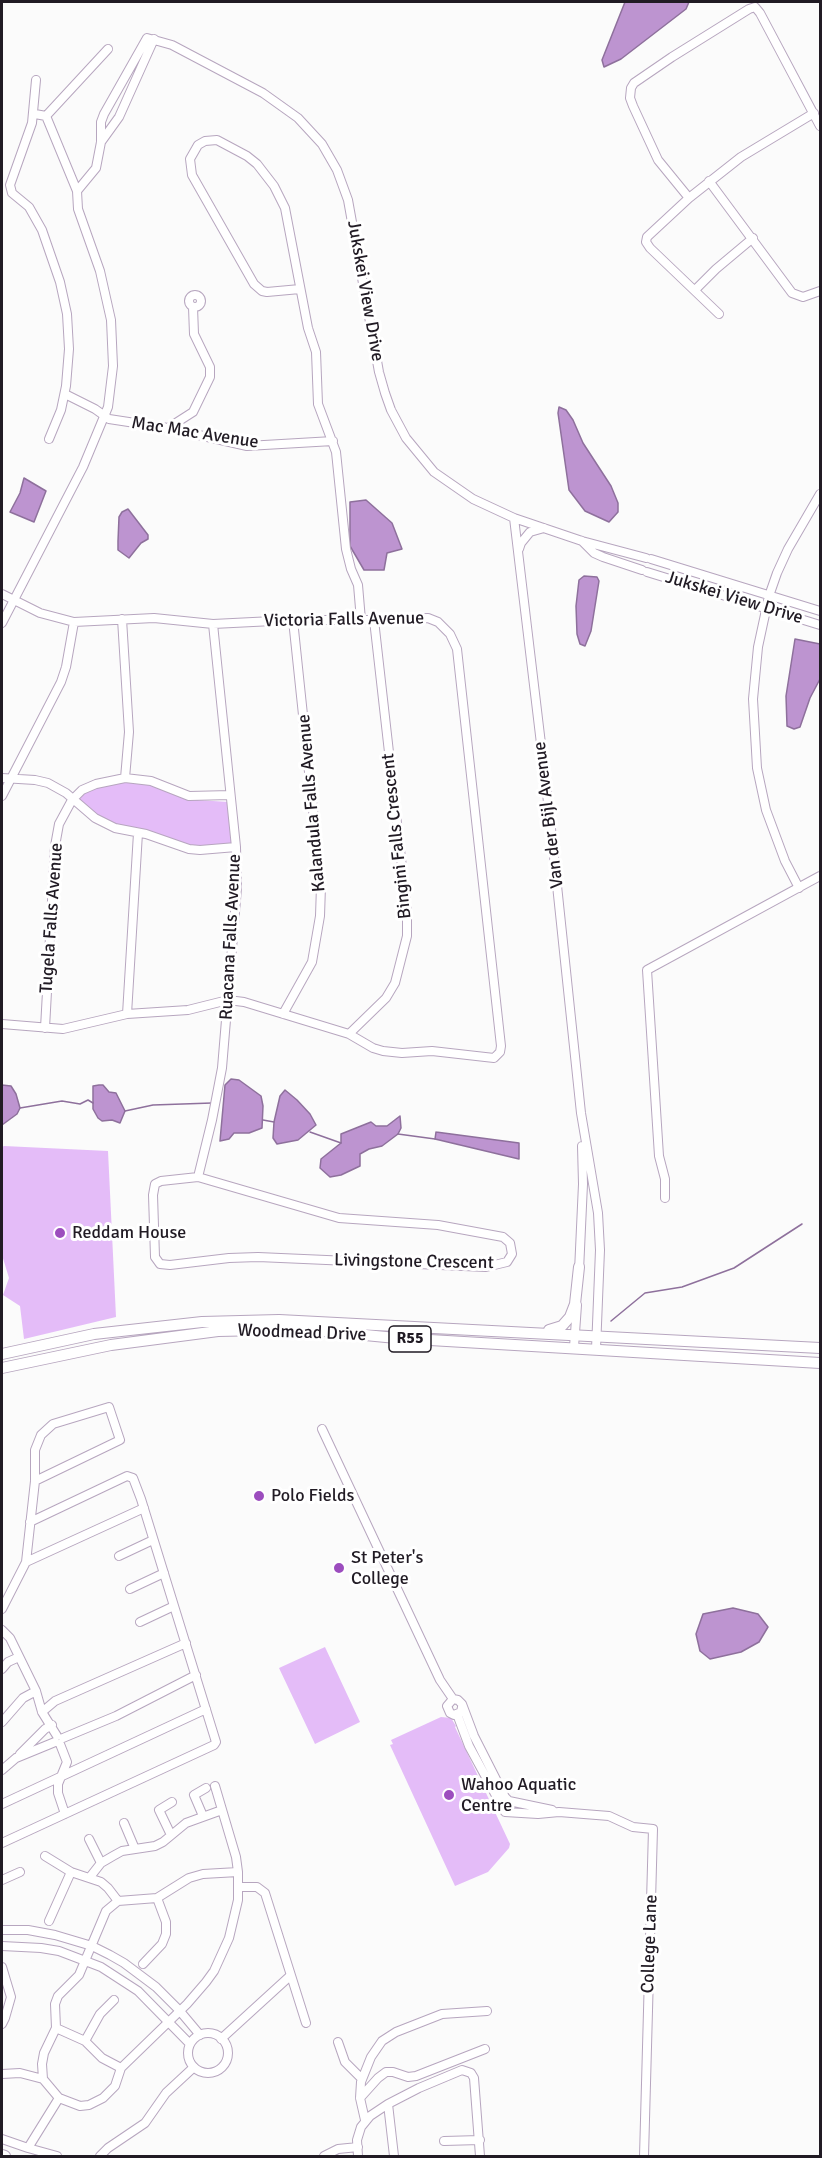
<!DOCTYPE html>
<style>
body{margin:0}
#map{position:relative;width:822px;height:2158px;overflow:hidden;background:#fbfbfb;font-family:Signika,sans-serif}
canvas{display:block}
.frame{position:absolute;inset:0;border:3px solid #211b24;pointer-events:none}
</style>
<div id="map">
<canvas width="822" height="2158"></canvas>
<div class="frame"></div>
</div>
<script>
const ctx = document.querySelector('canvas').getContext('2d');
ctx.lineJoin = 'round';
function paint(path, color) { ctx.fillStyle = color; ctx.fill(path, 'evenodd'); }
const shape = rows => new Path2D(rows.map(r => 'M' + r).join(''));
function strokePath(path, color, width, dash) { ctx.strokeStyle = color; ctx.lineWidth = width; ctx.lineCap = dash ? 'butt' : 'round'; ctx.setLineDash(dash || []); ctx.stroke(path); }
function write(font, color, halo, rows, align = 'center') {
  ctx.font = font + ' Signika,sans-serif'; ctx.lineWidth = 6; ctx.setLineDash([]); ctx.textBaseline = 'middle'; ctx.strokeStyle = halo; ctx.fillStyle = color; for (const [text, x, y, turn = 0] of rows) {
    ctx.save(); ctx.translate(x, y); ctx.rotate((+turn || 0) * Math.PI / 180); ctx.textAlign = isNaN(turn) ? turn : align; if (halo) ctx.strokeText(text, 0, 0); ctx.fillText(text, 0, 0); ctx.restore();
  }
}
paint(shape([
 [117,780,145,781,197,800,229,802,233,845,196,849,116,826,74,800,84,791],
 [4,1146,108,1151,116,1317,24,1339,20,1306,3,1295,9,1278,2,1255,2,1147],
 [325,1647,360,1722,315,1744,279,1668],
 [441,1717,451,1718,456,1726,455,1727,510,1844,509,1848,488,1872,455,1886,390,1745,393,1744,391,1740]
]), '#e4bcf8');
const water = shape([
 [625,2,689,2,686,9,621,59,604,67,602,60,625,2],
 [559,407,566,410,573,420,583,443,611,486,618,503,618,512,609,522,585,511,569,490,558,413,559,407],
 [24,478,46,491,34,522,10,512,20,493,24,478],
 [366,500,392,523,402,549,387,553,384,570,364,570,350,546,350,502,366,500],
 [128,509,148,535,148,539,141,543,129,558,118,550,118,541,119,517,122,512,128,509],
 [584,576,597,577,599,581,591,631,585,646,580,644,577,634,576,606,579,580,584,576],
 [795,639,820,644,820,679,810,698,800,727,794,729,787,726,786,696,795,639],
 [231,1079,239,1080,261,1096,263,1106,262,1128,249,1133,234,1133,229,1139,220,1141,225,1085,231,1079],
 [2,1085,11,1086,16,1094,20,1108,17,1114,2,1125,2,1085],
 [99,1085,103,1085,109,1092,116,1093,125,1111,120,1123,112,1120,102,1121,98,1118,93,1109,93,1086,99,1085],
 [285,1090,297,1100,310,1114,316,1125,298,1140,277,1144,273,1138,274,1122,280,1096,285,1090],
 [400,1116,401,1128,398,1134,382,1146,369,1149,360,1154,360,1166,341,1175,330,1177,320,1168,321,1159,341,1143,341,1134,371,1122,376,1126,387,1126,400,1116],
 [436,1132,519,1143,519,1159,435,1139,436,1132],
 [733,1608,758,1614,768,1627,759,1642,741,1652,710,1659,700,1651,696,1634,703,1614,733,1608]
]);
paint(water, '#bd94d0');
strokePath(water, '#8e709c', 1.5);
strokePath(shape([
 [20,1108,62,1101,80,1104,88,1100,93,1103],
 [125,1111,153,1105,212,1103],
 [263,1120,274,1122],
 [310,1132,341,1143],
 [398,1134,435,1139],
 [611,1321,645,1293,682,1287,734,1268,802,1224]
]), '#8e709c', 1.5);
const minor = shape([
 [36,80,32,123,10,185,12,193,29,207,42,230,60,282,67,314,69,349,66,386,61,410,49,439],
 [35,114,46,116,77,191],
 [46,116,108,49],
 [101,142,119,117,154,39],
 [709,181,792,293,803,297,820,291],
 [689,198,658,160,633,106,630,98,631,88,634,83,672,57,749,9,755,7,760,13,820,126],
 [300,289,267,292,262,291,254,284,192,175,190,159,198,145,205,141,217,140,247,156,257,164,274,186,285,208,308,328,316,352,318,404,336,452,346,549,351,569,358,585,361,620],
 [695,290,716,269,753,238],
 '189 301a6 6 0 1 1 12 0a6 6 0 1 1-12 0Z',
 [719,314,650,248,646,242,647,237,689,198,741,157,814,113],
 [65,394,95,409,109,419,168,428,247,446,333,441],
 [168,428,193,412,210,377,210,367,194,334,193,307],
 [514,518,550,819,581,1113,598,1213,600,1250,596,1349],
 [582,541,594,553,603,557,642,570],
 [519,549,521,543,530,532,544,528],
 [651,559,820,611],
 [647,572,820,625],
 [2,594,40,613,74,622,154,618,213,624,293,620,374,620,428,618,438,622,450,634,457,649,501,1046,500,1052,494,1058,432,1051,402,1053,383,1051,373,1048,349,1034,244,1002,228,1000,188,1010,127,1014,63,1029,2,1024],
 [122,619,129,732,125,778],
 [2,623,83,467,108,407,113,366,111,320,100,271,78,209,77,191,96,168,101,142,101,122,104,114,147,38,172,45,263,93,298,118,322,144,337,170,348,200,379,372,385,393,391,410,406,438,434,472,473,499,514,518,582,541,646,558],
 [2,778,35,780,48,783,66,793,95,818,115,828,146,834,189,849,200,850,236,847],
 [2,796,61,682,66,667,74,622],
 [799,888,785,861,766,810,757,768,753,699,758,647,769,596,777,573,788,549,820,494],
 [127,1014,138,833],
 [283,1014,312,962,320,916,321,886,293,620],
 [45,1028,55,846,59,824,72,800,82,790,96,784,125,778,151,781,189,796,230,795],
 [349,1034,386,998,395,983,407,936,407,911,374,620],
 [198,1177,339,1218,438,1225,503,1237,510,1243,512,1254,507,1262,486,1267,258,1257,229,1258,170,1265,160,1264,155,1257,153,1195,155,1184,161,1181,198,1177],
 [198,1177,212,1120,222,1068,237,888,236,847,213,624],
 [665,1198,665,1179,659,1156,647,970,820,876],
 [579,1271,583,1184,582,1146],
 [574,1347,577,1305],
 [322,1429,440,1680,453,1699],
 [119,1556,153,1540],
 [26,1562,35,1481,35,1450,41,1435,53,1424,109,1407,120,1440,35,1481],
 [130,1589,164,1573],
 [2,1609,26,1562,144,1508],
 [140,1622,174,1606],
 [2,1630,10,1638,36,1691,42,1712,57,1736],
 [2,1669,8,1662,19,1657],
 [462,1707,461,1712,454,1715,450,1713,447,1706,453,1699,458,1700,462,1704,474,1736,505,1797,509,1801,552,1810],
 [42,1712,55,1701,186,1643],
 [457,1714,469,1746,505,1812,538,1814,559,1812,609,1816,633,1827,653,1829,644,2156],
 [2,1722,23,1698,36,1691],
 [63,1738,116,1716,196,1675],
 [60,1744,67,1762,58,1784,58,1793,65,1814],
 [20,1754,45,1729,52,1725],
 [2,1770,16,1758,55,1742],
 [215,1786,236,1857,238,1872],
 [2,1804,206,1709],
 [203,1816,194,1795,206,1788],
 [124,1823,135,1849],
 [171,1835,159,1810,172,1802],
 [89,1839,101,1863],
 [2,1843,214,1745,216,1742,141,1499,133,1478,127,1476,30,1522],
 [45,1856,71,1872,101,1882,108,1888,118,1901],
 [238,1872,238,1900,229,1938,214,1971,206,1982,187,2004,121,2068,115,2086,103,2098,89,2105,80,2106,59,2098,43,2079,42,2064,44,2053,56,2028,55,2004,58,1996,79,1975,106,1911,118,1901,157,1898,189,1878,203,1874,238,1872],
 [90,1877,101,1863,113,1856,122,1851,155,1846,163,1842,186,1823,222,1810],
 [2,1880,20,1872],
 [239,1887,257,1887,265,1893,306,2023],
 [49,1921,71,1872],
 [2,1930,28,1930,55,1935,92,1946,110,1955,124,1963,156,1987,179,2010,200,2035],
 [2,1946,41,1948,59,1951,101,1967,138,1991,190,2044],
 [143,1964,162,1944,166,1934,166,1922,157,1898],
 [2,1967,11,1997,5,2018,2,2024],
 [56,2028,85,2041,102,2058,121,2068],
 '188 2053a20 20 0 1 1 40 0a20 20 0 1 1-40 0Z',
 [221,2039,290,1976],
 [85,2041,100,2014,114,2000],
 [338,2042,345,2062,362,2079],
 [2,2074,20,2073,43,2079],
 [360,2098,378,2078,386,2072,393,2072,408,2077,416,2076,485,2049],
 [365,2120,360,2098,361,2082,371,2057,382,2041,396,2032,442,2014,487,2011],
 [2,2139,28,2148,59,2098],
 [444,2141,480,2140],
 [28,2148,57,2156],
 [100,2156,108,2148,145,2123,166,2093,194,2067],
 [324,2156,338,2149,358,2147],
 [358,2156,357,2140,361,2127,370,2116,388,2104],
 [394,2156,388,2104,419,2088,462,2070,471,2073,474,2078,480,2156]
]);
const major = shape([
 [549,1330,562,1326,570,1317,575,1304,579,1267],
 [2,1354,94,1334,202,1322,279,1320,820,1348],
 [2,1368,111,1345,218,1331,264,1330,324,1331,396,1338,820,1363],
 [2,2155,5,2156]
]);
strokePath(minor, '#b7a6bf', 10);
strokePath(major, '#b7a6bf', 12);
strokePath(minor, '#fff', 8);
strokePath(major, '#fff', 10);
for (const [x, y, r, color] of [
 [60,1233,6,"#9c4dbe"],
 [259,1496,6,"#9c4dbe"],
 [339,1568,6,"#9c4dbe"],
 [449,1795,6,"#9c4dbe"]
]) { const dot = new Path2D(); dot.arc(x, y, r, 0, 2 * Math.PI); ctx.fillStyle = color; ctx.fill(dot); strokePath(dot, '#fff', 2); }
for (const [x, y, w] of [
 [410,1339,42]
]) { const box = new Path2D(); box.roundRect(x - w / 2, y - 13, w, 26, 4.5); ctx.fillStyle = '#fff'; ctx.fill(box); strokePath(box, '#211b24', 1.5); }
write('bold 16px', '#211b24', null, [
 ["R55",410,1339]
]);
write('18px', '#211b24', '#fff', [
 ["Jukskei View Drive",365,291,80],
 ["Mac Mac Avenue",195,433,9],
 ["Jukskei View Drive",734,598,17],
 ["Victoria Falls Avenue",344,620,-1],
 ["Kalandula Falls Avenue",312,803,-95],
 ["Van der Bijl Avenue",549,815,-97],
 ["Bingini Falls Crescent",397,836,-96],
 ["Tugela Falls Avenue",52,918,-86],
 ["Ruacana Falls Avenue",231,937,-87],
 ["Livingstone Crescent",414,1262,1],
 ["Woodmead Drive",302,1333,2],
 ["College Lane",650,1944,-88]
]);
write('18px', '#211b24', '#fff', [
 ["Reddam House",72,1233],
 ["Polo Fields",271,1496],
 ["St Peter's",351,1558],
 ["College",351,1579],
 ["Wahoo Aquatic",461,1785],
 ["Centre",461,1806]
], 'left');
</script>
